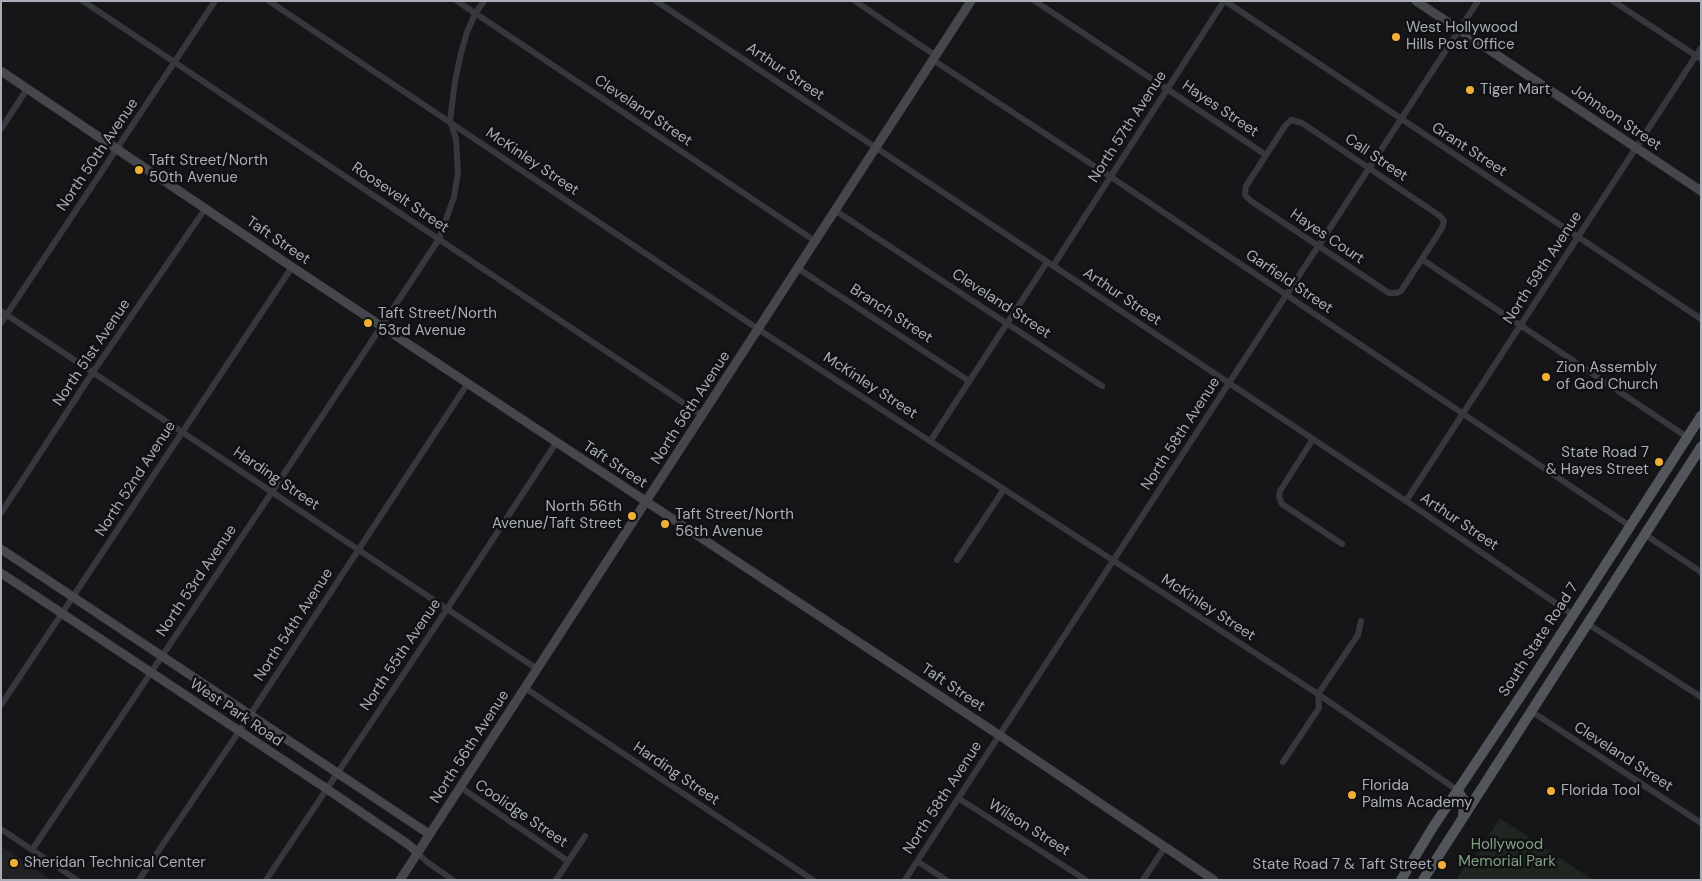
<!DOCTYPE html>
<style>
body{margin:0}
#map{position:relative;width:1702px;height:881px;overflow:hidden;background:#161618;font-family:"DM Sans",sans-serif}
canvas{display:block}
.frame{position:absolute;inset:0;border:2px solid #a8adb8;pointer-events:none}
</style>
<div id="map">
<canvas width="1702" height="881"></canvas>
<div class="frame"></div>
</div>
<script>
const ctx = document.querySelector('canvas').getContext('2d');
ctx.lineJoin = 'round';
function paint(path, color) { ctx.fillStyle = color; ctx.fill(path, 'evenodd'); }
const shape = rows => new Path2D(rows.map(r => 'M' + r).join(''));
function strokePath(path, color, width, dash) { ctx.strokeStyle = color; ctx.lineWidth = width; ctx.lineCap = dash ? 'butt' : 'round'; ctx.setLineDash(dash || []); ctx.stroke(path); }
function write(font, color, halo, rows, align = 'center') {
  ctx.font = font + ' "DM Sans",sans-serif'; ctx.lineWidth = 5; ctx.setLineDash([]); ctx.textBaseline = 'middle'; ctx.strokeStyle = halo; ctx.fillStyle = color; for (const [text, x, y, turn = 0] of rows) {
    ctx.save(); ctx.translate(x, y); ctx.rotate((+turn || 0) * Math.PI / 180); ctx.textAlign = isNaN(turn) ? turn : align; if (halo) ctx.strokeText(text, 0, 0); ctx.fillText(text, 0, 0); ctx.restore();
  }
}
paint(shape([
 [1,846,52,880,1,880]
]), '#222225');
paint(shape([
 [1500,818,1593,880,1456,880,1470,859,1472,860]
]), '#1e261f');
strokePath(shape([
 [83,1,703,416],
 [269,1,758,329,1318,694,1457,790],
 [457,1,815,241],
 [656,1,1406,501,1573,615],
 [855,1,936,56],
 [1035,1,1266,155],
 [1225,1,1701,319],
 [1613,1,1701,59],
 [933,60,1111,177,1630,526],
 [1291,120,1302,123,1440,216,1444,221,1442,228,1401,291,1397,293,1389,293,1251,201,1245,195,1246,186,1285,126,1291,120],
 [1,129,27,89],
 [836,211,1102,386],
 [1423,260,1687,437],
 [1053,266,1224,1],
 [799,269,969,381],
 [1,311,537,669],
 [1,323,215,1],
 [1313,439,1280,491,1279,497,1282,504,1342,544],
 [931,440,1047,262],
 [1406,501,1701,48],
 [1,513,93,372,205,209],
 [1644,534,1701,572],
 [957,560,1004,489],
 [1588,624,1701,697],
 [525,688,813,880],
 [1,705,292,267],
 [1531,711,1701,823],
 [1283,762,1319,708,1318,694,1358,635,1361,621],
 [460,787,568,861],
 [958,798,1086,880],
 [1,829,77,880],
 [32,850,272,492,439,239,454,197,458,172,456,139,450,121,455,81,461,53,467,32,475,14,484,1],
 [418,853,427,862,453,880],
 [917,861,946,880],
 [139,880,250,715,468,383],
 [266,880,447,609,556,443],
 [556,880,585,836],
 [905,880,1478,1],
 [1143,880,1165,847]
]), '#37383d', 6);
strokePath(shape([
 [1416,1,1701,191],
 [1,71,292,267,999,735,1214,880],
 [1,549,429,834],
 [1,573,327,789,409,845,418,853],
 [400,880,971,1]
]), '#45474d', 9);
strokePath(shape([
 [1457,790,1464,800,1463,815],
 [1401,880,1433,827,1532,679,1701,416],
 [1423,880,1701,447]
]), '#53555c', 10);
for (const [x, y, r, color] of [
 [1396,37,5,"#f2b134"],
 [1470,90,5,"#f2b134"],
 [139,170,5,"#f2b134"],
 [368,323,5,"#f2b134"],
 [1546,377,5,"#f2b134"],
 [1659,462,5,"#f2b134"],
 [632,516,5,"#f2b134"],
 [665,524,5,"#f2b134"],
 [1551,791,5,"#f2b134"],
 [1352,795,5,"#f2b134"],
 [14,863,5,"#f2b134"],
 [1442,865,5,"#f2b134"]
]) { const dot = new Path2D(); dot.arc(x, y, r, 0, 2 * Math.PI); ctx.fillStyle = color; ctx.fill(dot); strokePath(dot, '#111113', 2); }
write('15px', '#a8adb8', '#111113', [
 ["West Hollywood",1406,28],
 ["Hills Post Office",1406,45],
 ["Tiger Mart",1480,90],
 ["Taft Street/North",149,161],
 ["50th Avenue",149,178],
 ["Taft Street/North",378,314],
 ["53rd Avenue",378,331],
 ["Zion Assembly",1556,368],
 ["of God Church",1556,385],
 ["State Road 7",1649,453,"right"],
 ["& Hayes Street",1649,470,"right"],
 ["North 56th",622,507,"right"],
 ["Avenue/Taft Street",622,524,"right"],
 ["Taft Street/North",675,515],
 ["56th Avenue",675,532],
 ["Florida",1362,786],
 ["Palms Academy",1362,803],
 ["Florida Tool",1561,791],
 ["Sheridan Technical Center",24,863],
 ["State Road 7 & Taft Street",1432,865,"right"]
], 'left');
write('15px', '#a8adb8', '#111113', [
 ["Arthur Street",785,72,34],
 ["Hayes Street",1220,109,34],
 ["Cleveland Street",643,111,34],
 ["Johnson Street",1616,118,34],
 ["North 57th Avenue",1128,127,-57],
 ["Grant Street",1469,150,33],
 ["North 50th Avenue",98,155,-56],
 ["Call Street",1376,158,34],
 ["McKinley Street",532,162,34],
 ["Roosevelt Street",400,198,34],
 ["Hayes Court",1327,237,34],
 ["Taft Street",278,241,34],
 ["North 59th Avenue",1543,268,-57],
 ["Garfield Street",1289,282,34],
 ["Arthur Street",1122,297,34],
 ["Cleveland Street",1001,304,33],
 ["Branch Street",891,314,33],
 ["North 51st Avenue",92,353,-56],
 ["McKinley Street",870,386,33],
 ["North 56th Avenue",691,408,-57],
 ["North 58th Avenue",1181,434,-57],
 ["Taft Street",615,465,33],
 ["North 52nd Avenue",136,479,-57],
 ["Harding Street",276,479,34],
 ["Arthur Street",1459,522,34],
 ["North 53rd Avenue",197,581,-56],
 ["McKinley Street",1208,608,33],
 ["North 54th Avenue",294,625,-57],
 ["South State Road 7",1539,640,-57],
 ["North 55th Avenue",401,655,-56],
 ["Taft Street",953,688,34],
 ["West Park Road",236,713,34],
 ["North 56th Avenue",470,747,-57],
 ["Cleveland Street",1623,757,33],
 ["Harding Street",676,774,34],
 ["North 58th Avenue",943,798,-57],
 ["Coolidge Street",521,814,34],
 ["Wilson Street",1029,828,32]
]);
write('15px', '#7fa381', '#111113', [
 ["Hollywood",1507,845],
 ["Memorial Park",1507,862]
]);
</script>
